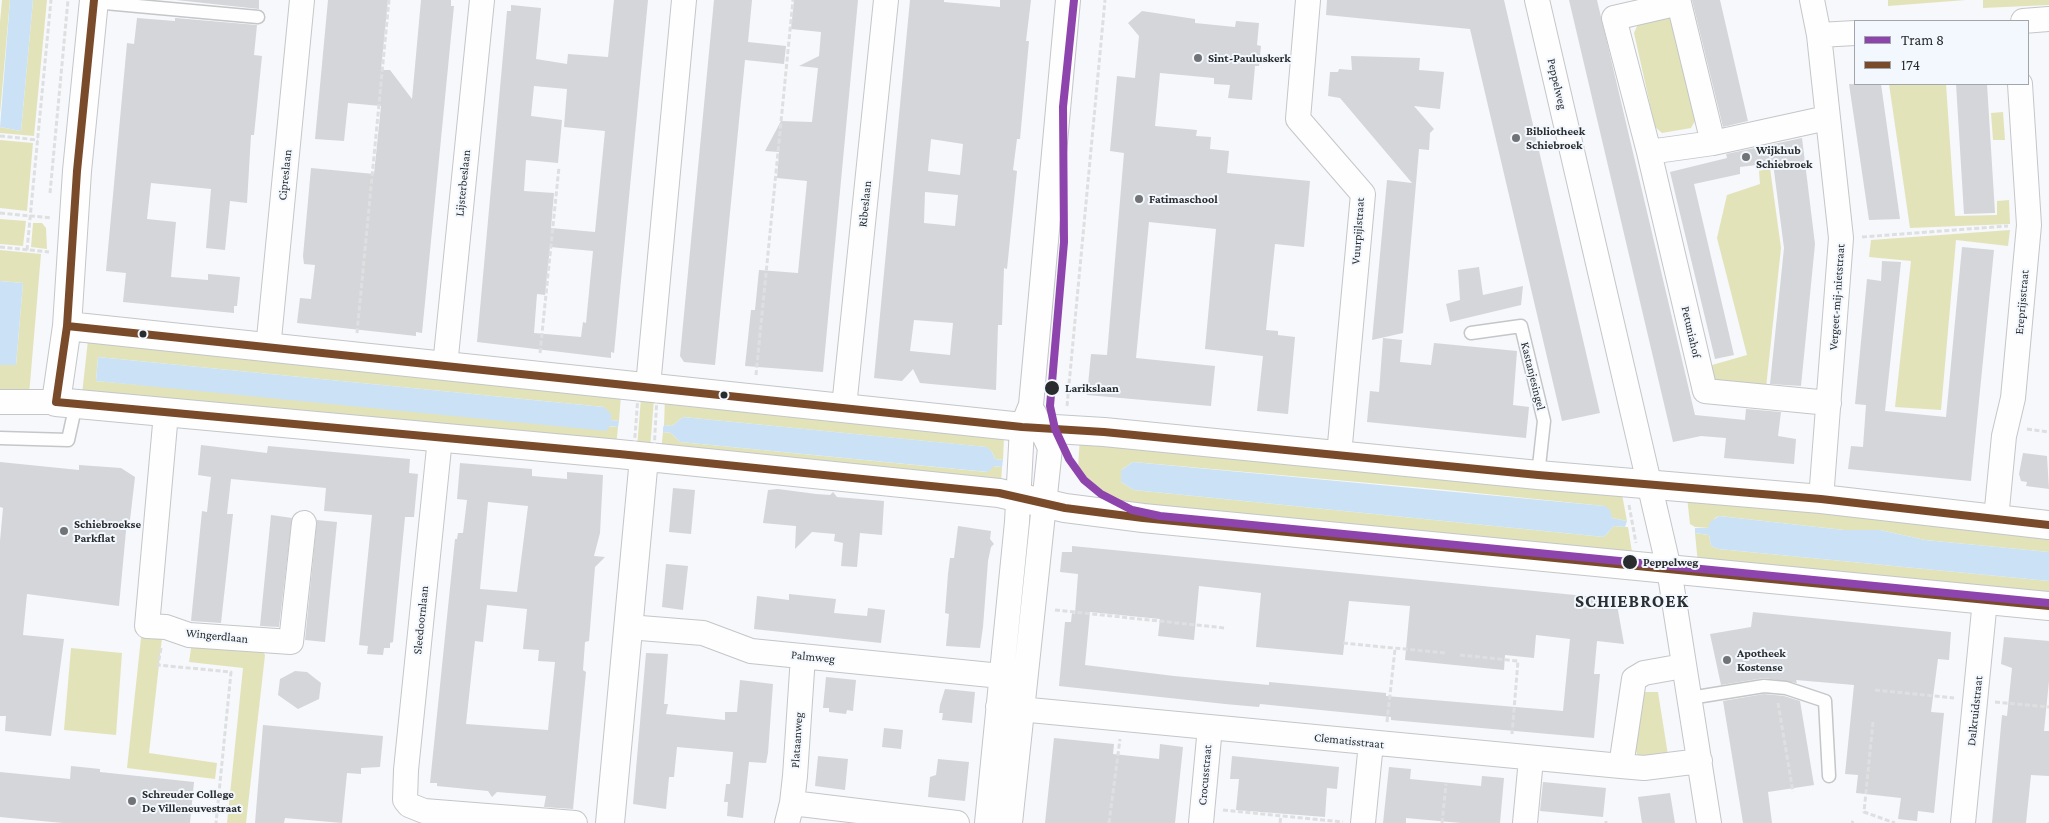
<!DOCTYPE html>
<style>
body{margin:0}
#map{position:relative;width:2049px;height:823px;overflow:hidden;background:#f6f8fb;font-family:"Crimson Pro",serif}
canvas{display:block}
.legend{position:absolute;left:1854px;top:20px;width:175px;height:65px;box-sizing:border-box;background:#f3f8fe;border:1px solid #a2a6ab;margin:0;padding:6px 9px;list-style:none;font-size:15px;color:#292c2e}
.legend li{display:flex;align-items:center;gap:10px;height:25px}
.legend b{width:25px;border:1px solid #a2a6ab}
</style>
<div id="map">
<canvas width="2049" height="823"></canvas>
<ul class="legend">
<li><b style="height:6px;background:#8e44ad"></b>Tram 8</li>
<li><b style="height:6px;background:#7a4b2a"></b>174</li>
</ul>
</div>
<script>
const ctx = document.querySelector('canvas').getContext('2d');
ctx.lineJoin = 'round';
function paint(path, color) { ctx.fillStyle = color; ctx.fill(path, 'evenodd'); }
const shape = rows => new Path2D(rows.map(r => 'M' + r).join(''));
function strokePath(path, color, width, dash) { ctx.strokeStyle = color; ctx.lineWidth = width; ctx.lineCap = dash ? 'butt' : 'round'; ctx.setLineDash(dash || []); ctx.stroke(path); }
function write(font, color, halo, rows, align = 'center') {
  ctx.font = font + ' "Crimson Pro",serif'; ctx.lineWidth = 4; ctx.setLineDash([]); ctx.textBaseline = 'middle'; ctx.strokeStyle = halo; ctx.fillStyle = color; for (const [text, x, y, turn = 0] of rows) {
    ctx.save(); ctx.translate(x, y); ctx.rotate((+turn || 0) * Math.PI / 180); ctx.textAlign = isNaN(turn) ? turn : align; if (halo) ctx.strokeText(text, 0, 0); ctx.fillText(text, 0, 0); ctx.restore();
  }
}
paint(shape([
 [2,0,10,0,0,114,0,22],
 [33,0,47,0,34,136,0,133,0,127,21,131],
 [1888,0,1966,0,1888,6],
 [1983,0,2049,0,2049,5,1983,8],
 [1664,16,1672,19,1695,121,1691,128,1662,133,1655,127,1634,33,1638,24],
 [1889,84,1946,84,1955,216,1997,215,1997,201,2009,200,2010,224,1910,228],
 [2003,112,2005,140,1993,140,1991,113],
 [0,140,33,143,27,211,0,208],
 [1770,168,1781,248,1766,388,1715,384,1712,365,1747,355,1717,238,1727,195,1760,184,1759,171],
 [0,219,26,221,23,246,0,244],
 [33,223,42,223,46,228,47,249,31,247],
 [2010,230,2008,246,1956,240,1941,410,1895,407,1911,261,1869,257,1871,240],
 [0,250,41,254,29,395,0,394,0,365,16,365,23,283,0,281],
 [88,340,621,395,619,421,610,420,604,407,98,357,96,381,618,427,616,447,82,394],
 [641,398,654,399,650,449,637,448],
 [665,398,1004,438,1003,460,995,459,992,452,986,447,683,417,672,426,664,425],
 [663,432,671,433,680,442,987,472,993,466,1002,467,1001,483,991,485,991,477,980,477,979,484,661,451],
 [1080,437,1621,489,1627,521,1612,518,1604,506,1437,489,1133,462,1121,470,1121,482,1134,490,1604,537,1614,526,1625,527,1628,527,1632,552,1627,557,1130,506,1102,491,1085,477,1078,468],
 [1687,497,2049,533,2049,552,1925,540,1880,530,1844,530,1719,516,1715,518,1709,528,1695,527,1690,524],
 [1695,533,1709,535,1711,546,1718,549,2049,581,2049,598,1698,564],
 [141,638,162,638,149,753,217,763,215,779,127,768],
 [192,642,261,648,265,655,246,823,227,823,243,668,189,662],
 [71,648,122,653,116,735,64,730],
 [1643,692,1658,692,1668,755,1638,757,1635,748]
]), '#e3e3ba');
paint(shape([
 [10,0,33,0,21,131,0,127],
 [0,281,23,283,16,365,0,365],
 [98,357,604,407,611,414,611,420,619,421,618,427,610,426,606,431,96,381],
 [683,417,987,447,992,452,995,459,1003,460,1002,467,994,466,988,472,680,442,671,433,663,432,663,428,664,425,672,426],
 [1133,462,1605,506,1610,510,1612,518,1627,521,1625,527,1614,526,1604,537,1134,490,1121,482,1121,470],
 [1719,516,1844,530,1880,530,1925,540,2049,552,2049,581,1718,549,1711,546,1709,535,1695,533,1695,528,1708,528,1710,522]
]), '#cbe2f6');
paint(shape([
 [176,0,259,0,259,9],
 [328,0,388,0,381,70,390,70,412,99,421,0,451,0,451,6,454,6,422,333,416,332,416,336,297,323,300,298,311,299,315,265,304,264,303,256,311,168,374,174,381,106,348,103,344,141,315,139],
 [614,0,648,0,614,353,611,352,611,358,477,342,507,11,511,11,511,5,541,8,536,59,567,64,568,54,608,57],
 [534,86,567,89,564,127,605,131,595,232,551,228,554,193,524,191,526,160,558,163,562,120,531,116],
 [550,247,593,251,586,323,583,322,581,337,534,333,537,294,545,295],
 [714,0,752,0,748,42,786,46,784,64,745,60,715,365,684,362,680,356],
 [794,0,858,0,823,372,745,366,751,310,755,310,759,270,798,273,807,181,777,178,779,152,765,151,781,121,812,122,818,68,799,66,819,56,821,32,791,29],
 [910,0,944,0,944,2,1000,7,1000,0,1031,0,1026,41,1029,41,1020,139,1017,139,1013,170,1017,171,1007,269,1004,268,1002,325,998,325,996,390,920,383,913,369,902,381,874,378],
 [931,139,963,144,960,175,928,171],
 [925,192,958,195,955,226,924,223],
 [914,320,953,323,950,355,910,351],
 [1327,0,1504,0,1600,413,1562,421,1470,29,1326,15],
 [1569,0,1597,0,1695,415,1745,420,1746,409,1781,412,1778,436,1796,439,1794,464,1724,458,1726,438,1701,436,1673,442],
 [1692,0,1720,0,1748,121,1723,127],
 [1142,11,1195,19,1195,23,1235,27,1236,21,1259,23,1257,45,1261,46,1259,66,1255,66,1252,100,1228,98,1230,85,1214,84,1214,78,1160,73,1155,126,1197,130,1196,136,1211,137,1210,149,1229,151,1227,173,1310,181,1304,247,1275,244,1266,330,1278,331,1278,335,1295,337,1288,414,1257,411,1263,356,1205,349,1216,229,1149,222,1136,358,1215,366,1211,406,1087,395,1091,354,1107,355,1124,153,1110,151,1117,76,1135,78,1139,36,1128,23],
 [137,18,175,21,175,18,257,25,254,55,262,56,254,135,251,135,247,203,230,201,225,250,206,248,211,189,151,183,147,219,176,222,171,277,208,280,208,274,240,277,237,306,234,306,234,313,123,302,126,273,106,271,127,43,134,44],
 [1351,56,1420,58,1419,70,1444,72,1440,109,1414,106,1434,129,1430,133,1429,150,1419,149,1403,333,1372,340,1387,180,1412,183,1340,98,1328,96,1330,72,1338,72,1339,69,1352,70],
 [1849,84,1881,84,1900,219,1869,220],
 [1956,84,1987,84,1995,213,1964,214],
 [1802,138,1815,244,1801,386,1770,384,1784,248,1773,163,1740,167,1740,174,1694,184,1734,355,1715,359,1670,172,1727,158,1726,154],
 [1962,247,1994,250,1971,481,1848,469,1851,446,1863,447,1866,405,1855,404,1867,279,1881,281,1882,261,1901,262,1885,411,1946,417],
 [1479,267,1483,295,1523,286,1521,305,1450,322,1446,304,1460,300,1458,270],
 [1383,338,1402,340,1400,362,1431,365,1434,343,1517,351,1513,405,1529,407,1526,438,1367,422,1370,391,1379,392],
 [201,445,267,453,268,446,410,459,409,473,418,474,414,517,405,517,393,642,390,643,390,648,384,648,383,655,367,654,368,646,359,645,372,515,324,511,326,488,231,479,227,514,233,514,221,623,191,621,202,511,207,512,211,477,198,475],
 [2023,453,2047,456,2049,489,2026,486,2027,482,2021,481,2019,474],
 [0,462,79,470,79,465,121,468,135,477,130,520,127,520,119,606,27,594,23,635,64,639,51,736,5,731,6,716,0,716,0,541,3,508,0,507],
 [460,463,532,469,532,476,567,479,567,472,603,475,600,533,594,556,605,557,595,567,589,641,585,642,583,670,586,672,573,809,544,807,546,796,497,792,492,797,488,791,437,786,437,783,430,783,455,539,457,539,458,533,463,533,467,500,457,499],
 [488,502,528,506,517,592,480,589],
 [487,605,527,609,523,649,539,650,538,661,555,662,548,730,466,724,475,641,483,642],
 [673,488,695,490,691,534,669,532],
 [778,489,816,494,830,495,833,492,837,497,884,501,882,535,860,533,857,567,841,566,843,543,834,541,835,534,812,532,795,549,796,526,763,523,768,490],
 [271,515,292,518,279,627,260,626],
 [317,520,337,522,325,642,305,640],
 [958,526,991,531,990,539,994,544,991,547,988,561,983,627,980,648,946,646,949,614,945,613,948,574,950,558,954,558],
 [1072,546,1616,599,1624,644,1597,641,1594,674,1600,674,1594,738,1391,720,1391,717,1260,704,1259,707,1225,704,1059,686,1065,622,1071,622,1072,613,1075,614,1078,574,1060,572,1062,552,1072,552],
 [1199,586,1261,593,1256,647,1343,655,1349,601,1410,606,1405,660,1504,670,1505,655,1534,658,1536,635,1570,639,1563,711,1386,696,1386,693,1269,682,1269,685,1174,676,1085,665,1090,612,1160,619,1158,636,1194,640],
 [666,564,688,566,683,610,662,607],
 [789,594,836,599,834,613,867,616,868,608,885,610,881,643,754,629,757,596,789,600],
 [1753,612,1951,632,1949,660,1938,659,1931,712,1944,713,1934,813,1918,811,1917,821,1898,819,1901,798,1856,793,1858,775,1845,774,1854,685,1796,680,1797,683,1764,678,1721,685,1710,634,1751,627],
 [2004,637,2049,641,2049,681,2044,731,2049,731,2049,776,2031,775,2026,823,1992,823,2002,715,2007,716,2012,668,2001,664],
 [646,653,668,654,664,704,668,704,666,714,725,720,725,712,737,712,740,680,773,684,768,753,766,763,749,762,743,818,727,816,728,802,724,802,726,784,730,784,733,752,677,747,674,777,669,777,666,809,633,804],
 [295,671,307,672,321,683,319,699,298,709,278,695,280,679],
 [826,677,856,680,853,711,847,710,846,714,829,712,829,708,823,708],
 [945,689,975,692,972,723,942,720,943,713,939,713,940,705],
 [1764,694,1784,696,1800,701,1814,785,1768,792,1772,823,1743,823,1723,701],
 [263,725,383,736,380,767,361,768,361,774,347,773,342,823,285,818,284,823,255,823],
 [884,728,903,730,901,749,882,747],
 [1054,738,1114,744,1113,754,1159,759,1160,744,1183,747,1175,823,1045,823],
 [818,756,848,759,845,790,815,786],
 [1232,756,1339,767,1337,789,1327,788,1325,817,1236,810,1239,779,1230,779],
 [938,759,969,762,965,801,928,797,930,777,936,775],
 [71,766,100,769,100,772,194,782,190,823,63,823,0,817,0,772,70,779],
 [1389,767,1411,769,1410,779,1481,786,1482,776,1504,778,1500,823,1461,823,1406,818,1406,823,1383,823],
 [1543,782,1606,788,1603,817,1540,811],
 [1670,793,1675,823,1642,823,1638,797]
]), '#d4d6d9');
const service = shape([
 [94,2,258,17],
 [1471,333,1521,326,1544,421,1538,475],
 [0,438,68,440,76,404],
 [1690,698,1764,686,1786,688,1825,701,1829,776]
]);
const minor = shape([
 [1308,0,1298,119,1363,194,1339,455],
 [1537,0,1669,569,1709,823],
 [1812,0,1819,35,1855,33],
 [2023,21,2049,19],
 [1819,35,1841,238,1821,499],
 [1713,143,1679,3,1614,18,1649,152,1705,391,1829,403],
 [1649,152,1713,143,1827,118],
 [268,349,302,0],
 [445,366,482,0],
 [648,386,684,0],
 [0,402,56,402],
 [844,407,886,0],
 [166,413,147,626,166,627,189,635,291,642,304,523],
 [440,438,406,770,405,800,409,805,424,811,575,823],
 [1996,519,2004,436,2013,398,2029,225,2020,84],
 [628,627,703,633,751,651,1001,676],
 [998,707,1621,766,1644,768,1700,761],
 [1621,766,1634,679,1644,673,1683,666],
 [792,803,957,823],
 [787,823,792,803,795,776,803,656],
 [987,823,1017,522,1022,427,1031,405,1068,0],
 [1010,823,1050,448,1034,413],
 [1201,823,1210,727],
 [1363,823,1371,743],
 [1525,823,1531,759],
 [1963,823,1985,600]
]);
const tertiary = shape([
 [94,0,77,171,67,326,56,402,619,454,999,493,1065,508,1143,518,2049,606],
 [67,326,1022,427,1104,432,1538,475,1821,499,2049,525],
 [610,823,644,458]
]);
strokePath(service, '#c4c6c8', 15);
strokePath(minor, '#c4c6c8', 26);
strokePath(tertiary, '#c4c6c8', 30);
strokePath(shape([
 [0,136,38,140],
 [50,193,68,0],
 [0,213,52,218],
 [1862,237,2008,226],
 [0,247,49,252],
 [27,250,51,0],
 [357,333,389,0],
 [540,353,559,167],
 [756,375,793,0],
 [648,386,657,397,654,451,644,458,634,449,638,396,648,386],
 [1067,406,1105,0],
 [2027,429,2049,432],
 [1629,505,1636,543],
 [1055,610,1225,628],
 [1343,643,1445,653],
 [161,648,158,665,231,672,216,823],
 [1460,655,1518,661,1512,734],
 [1875,690,1954,698],
 [1995,702,2049,707],
 [1778,703,1793,792],
 [1387,722,1395,649],
 [1873,722,1864,812,1895,823],
 [1223,810,1343,822],
 [1109,823,1120,739],
 [1280,823,1281,816],
 [1442,823,1446,784],
 [1606,823,1606,821],
 [1852,823,1853,821],
 [2049,823,2049,822]
]), '#dedfe1', 3, [5, 2.5]);
strokePath(service, '#fefefe', 12);
strokePath(minor, '#fefefe', 24);
strokePath(tertiary, '#fefefe', 28);
strokePath(shape([
 [94,0,77,171,67,326,56,402,619,454,999,493,1065,508,1143,518,2049,606],
 [67,326,1022,427,1104,432,1538,475,1821,499,2049,525]
]), '#7a4b2a', 8);
strokePath(shape([
 [1074,0,1063,107,1064,242,1050,406,1055,429,1069,459,1084,480,1101,494,1132,510,1160,516,2049,603]
]), '#8e44ad', 8);
for (const [x, y, r, color] of [
 [1198,58,5,"#717376"],
 [1516,138,5,"#717376"],
 [1746,157,5,"#717376"],
 [1139,199,5,"#717376"],
 [143,334,4.5,"#292c2e"],
 [1052,388,8,"#292c2e"],
 [724,395,4.5,"#292c2e"],
 [64,531,5,"#717376"],
 [1630,562,8,"#292c2e"],
 [1727,660,5,"#717376"],
 [132,801,5,"#717376"]
]) { const dot = new Path2D(); dot.arc(x, y, r, 0, 2 * Math.PI); ctx.fillStyle = color; ctx.fill(dot); strokePath(dot, '#f3f8fe', 2); }
write('bold 12px', '#292c2e', '#f3f8fe', [
 ["Sint-Pauluskerk",1208,58],
 ["Bibliotheek",1526,131],
 ["Schiebroek",1526,145],
 ["Wijkhub",1756,150],
 ["Schiebroek",1756,164],
 ["Fatimaschool",1149,199],
 ["Schiebroekse",74,524],
 ["Parkflat",74,538],
 ["Apotheek",1737,653],
 ["Kostense",1737,667],
 ["Schreuder College",142,794],
 ["De Villeneuvestraat",142,808]
], 'left');
write('12px', '#292c2e', '#f3f8fe', [
 ["Peppelweg",1557,84,77],
 ["Cipreslaan",285,175,-84],
 ["Lijsterbeslaan",463,183,-84],
 ["Ribeslaan",865,204,-84],
 ["Vuurpijlstraat",1358,231,-86],
 ["Vergeet-mij-nietstraat",1837,297,-86],
 ["Ereprijsstraat",2022,302,-85],
 ["Petuniahof",1691,332,77],
 ["Kastanjesingel",1533,376,76],
 ["Sleedoornlaan",421,620,-84],
 ["Wingerdlaan",217,636,6],
 ["Palmweg",813,657,6],
 ["Dalkruidstraat",1975,711,-84],
 ["Plataanweg",797,740,-86],
 ["Clematisstraat",1349,741,6],
 ["Crocusstraat",1205,775,-85]
]);
write('bold 12px', '#292c2e', '#f3f8fe', [
 ["Larikslaan",1065,388],
 ["Peppelweg",1643,562]
], 'left');
ctx.letterSpacing = '1px';
write('bold 18px', '#292e33', '#f3f8fe', [
 ["SCHIEBROEK",1632,601]
]);
ctx.letterSpacing = '0px';
</script>
